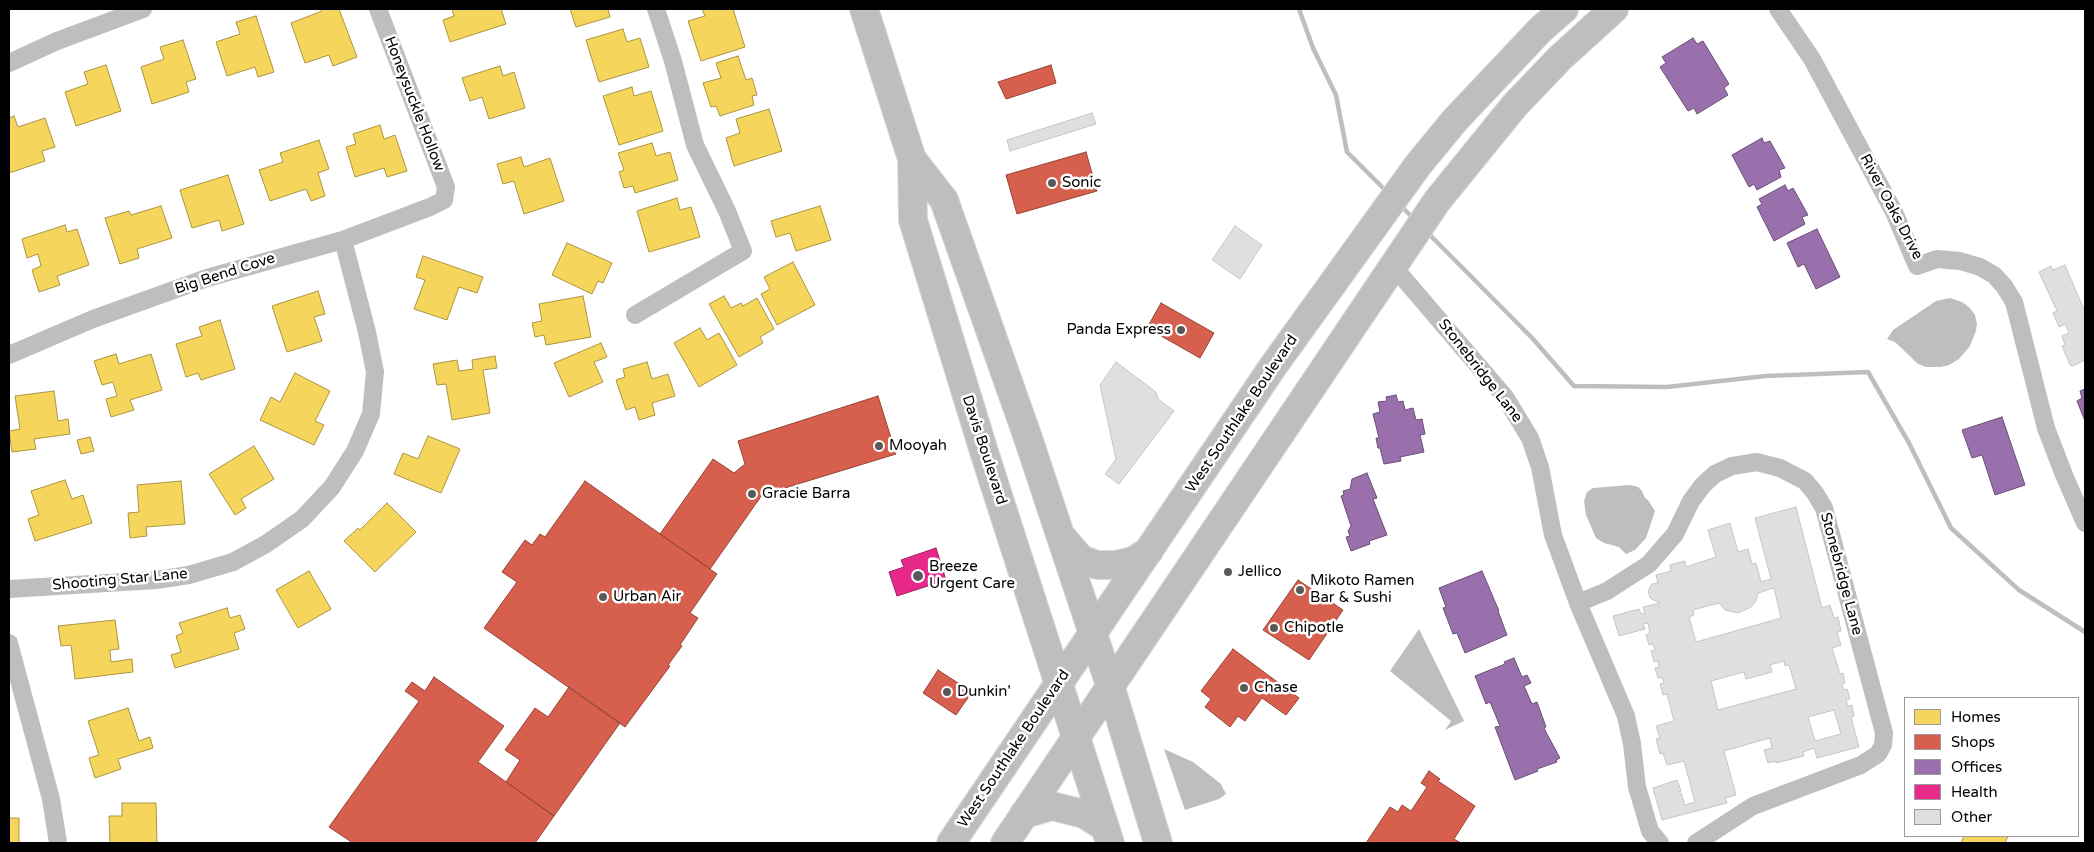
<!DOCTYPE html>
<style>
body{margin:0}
#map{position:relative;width:2094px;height:852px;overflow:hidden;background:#fff;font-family:"Varela Round",sans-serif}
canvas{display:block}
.frame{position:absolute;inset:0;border:10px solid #000;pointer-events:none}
.legend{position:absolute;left:1904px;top:697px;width:175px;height:140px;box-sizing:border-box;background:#fff;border:1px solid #999;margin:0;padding:6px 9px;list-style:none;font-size:15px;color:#000}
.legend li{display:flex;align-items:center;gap:10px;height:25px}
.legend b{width:25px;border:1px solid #999}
</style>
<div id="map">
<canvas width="2094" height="852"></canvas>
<div class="frame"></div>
<ul class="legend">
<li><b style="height:14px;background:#f6d55c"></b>Homes</li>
<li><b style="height:14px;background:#d6604d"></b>Shops</li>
<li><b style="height:14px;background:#9970ab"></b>Offices</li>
<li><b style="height:14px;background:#e7298a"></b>Health</li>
<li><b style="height:14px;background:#dfdfdf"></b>Other</li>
</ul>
</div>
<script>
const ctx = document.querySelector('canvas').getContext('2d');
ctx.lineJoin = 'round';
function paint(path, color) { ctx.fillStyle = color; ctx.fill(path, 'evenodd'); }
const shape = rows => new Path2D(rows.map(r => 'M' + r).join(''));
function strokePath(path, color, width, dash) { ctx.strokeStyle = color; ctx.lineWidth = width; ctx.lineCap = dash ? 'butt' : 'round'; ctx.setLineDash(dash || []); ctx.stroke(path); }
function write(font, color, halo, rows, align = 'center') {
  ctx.font = font + ' "Varela Round",sans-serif'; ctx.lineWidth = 5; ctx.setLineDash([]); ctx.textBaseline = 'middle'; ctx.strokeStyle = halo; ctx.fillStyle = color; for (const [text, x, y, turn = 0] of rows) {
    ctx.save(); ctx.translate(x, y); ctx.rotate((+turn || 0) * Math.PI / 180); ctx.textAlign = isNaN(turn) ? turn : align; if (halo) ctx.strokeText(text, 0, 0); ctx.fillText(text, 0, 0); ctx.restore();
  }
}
paint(shape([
 [1950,298,1962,302,1969,307,1975,315,1977,324,1976,331,1970,346,1959,359,1949,365,1941,367,1926,367,1918,364,1895,342,1887,339,1893,330,1936,301],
 [1630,485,1638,487,1642,491,1645,498,1648,500,1655,511,1646,538,1635,550,1626,554,1619,547,1604,543,1596,538,1586,515,1584,501,1587,492,1593,488],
 [1419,629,1464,721,1445,730,1451,721,1390,671],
 [1164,749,1193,762,1221,784,1226,794,1219,799,1185,810]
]), '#bebebe');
const homes = shape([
 [321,9,339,9,357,57,333,66,329,55,305,63,291,23,322,11,321,9],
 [452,9,501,9,506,24,450,42,443,20,454,16,452,9],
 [570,9,608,9,610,17,576,27,570,9],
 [702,9,733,9,745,47,701,61,688,21,705,16,702,9],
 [256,16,274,72,258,77,255,67,227,76,216,42,240,34,236,22,256,16],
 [623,29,627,42,640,38,649,67,599,82,586,40,623,29],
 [183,40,196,79,186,82,189,92,152,104,141,67,164,59,160,47,183,40],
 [738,56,746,80,752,78,757,95,752,96,754,105,720,116,716,106,711,107,703,83,721,78,716,63,738,56],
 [106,65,121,111,76,126,65,92,88,84,84,72,106,65],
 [500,66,503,76,514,72,525,108,489,119,482,97,470,101,462,78,500,66],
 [632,87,634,96,651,91,663,131,619,145,603,96,632,87],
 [769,109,782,151,734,166,726,138,740,133,736,119,769,109],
 [14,116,18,127,45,118,55,147,42,151,45,161,9,173,9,118,14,116],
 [380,125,384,139,395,135,407,171,387,177,384,168,355,177,346,147,356,144,353,134,380,125],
 [319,140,329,169,318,173,325,196,311,201,306,189,270,201,259,170,283,162,280,153,319,140],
 [652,143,656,156,670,152,678,180,635,193,633,186,624,188,619,172,624,170,618,153,652,143],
 [521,157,524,167,550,158,564,201,524,214,514,181,503,184,497,164,521,157],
 [228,175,244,224,222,231,219,220,192,228,180,190,228,175],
 [677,198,680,210,691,207,700,237,649,252,637,211,677,198],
 [161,206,172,238,137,249,139,258,120,264,105,218,129,211,131,215,161,206],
 [820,206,831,240,796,251,790,233,776,237,771,221,820,206],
 [65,225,67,232,77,229,89,265,57,276,60,285,39,292,32,270,41,266,38,254,27,258,22,239,65,225],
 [567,243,612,263,603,283,598,281,592,294,552,275,567,243],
 [423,256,483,277,477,293,459,287,447,320,414,309,425,280,416,277,423,256],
 [793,262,815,305,777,325,761,294,770,289,764,277,793,262],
 [318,291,325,314,314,317,322,341,287,352,272,306,318,291],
 [583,296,591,337,546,345,544,335,535,337,532,323,542,321,539,304,583,296],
 [724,296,731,308,741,303,743,306,757,298,774,329,760,337,763,343,739,357,709,304,724,296],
 [220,320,235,369,201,380,198,373,186,377,176,344,202,336,199,327,220,320],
 [700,328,707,340,719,333,737,365,699,387,674,343,700,328],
 [601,343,607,357,594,362,603,382,569,397,554,363,601,343],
 [116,354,119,364,151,354,162,390,130,400,134,410,111,417,106,399,117,396,113,382,102,385,94,361,116,354],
 [495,356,497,368,483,370,490,413,452,420,446,384,437,385,433,364,457,360,459,371,473,369,472,360,495,356],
 [647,362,652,379,668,374,675,396,652,403,655,415,639,420,635,407,626,410,616,380,625,377,623,369,647,362],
 [295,373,330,391,315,421,324,425,314,445,260,420,271,397,280,402,295,373],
 [54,391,58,421,68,419,70,434,34,439,36,449,12,452,9,431,20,429,15,396,54,391],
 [428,436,460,449,441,493,394,474,403,453,418,459,428,436],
 [90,437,94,451,81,454,77,440,90,437],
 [254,446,274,479,241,499,246,508,235,515,209,474,254,446],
 [65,480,72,499,83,495,92,523,35,541,28,519,39,515,31,491,65,480],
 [181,481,185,524,146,527,147,536,130,538,128,513,139,512,137,485,181,481],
 [387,503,416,532,375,572,344,541,358,528,360,530,387,503],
 [309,571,331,609,298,628,276,590,309,571],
 [227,608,230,618,240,615,245,629,234,633,239,649,175,668,171,655,181,652,176,636,183,633,179,623,227,608],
 [115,620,119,649,110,650,111,662,132,659,133,672,75,679,71,645,61,646,58,626,115,620],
 [128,708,139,741,150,737,153,748,118,759,121,769,95,778,89,758,99,755,88,721,128,708],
 [122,803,156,803,157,843,110,843,109,816,122,816,122,803],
 [9,818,19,818,19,843,9,843,9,818],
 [1964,836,2008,836,2005,843,1961,843,1964,836]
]);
paint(homes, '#f6d55c');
strokePath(homes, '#ac9540', 1);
const shops = shape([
 [1051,65,1056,83,1006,99,998,82,1051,65],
 [1086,152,1097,191,1017,214,1006,175,1086,152],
 [1161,303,1214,333,1200,358,1147,328,1161,303],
 [878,396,896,454,762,495,710,569,660,534,713,459,734,473,745,464,738,441,878,396],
 [585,481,717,574,690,613,698,618,680,645,682,646,668,665,670,666,625,727,484,628,517,582,502,572,525,540,532,545,540,534,545,537,585,481],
 [1298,580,1343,610,1309,660,1263,630,1298,580],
 [1233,649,1299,698,1286,715,1262,698,1245,721,1238,716,1230,727,1205,707,1211,699,1201,691,1233,649],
 [938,670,972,692,956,715,923,693,938,670],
 [434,677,504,726,478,762,554,816,535,843,353,843,329,827,419,701,405,691,412,682,425,691,434,677],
 [569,687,620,723,554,816,506,782,520,760,505,750,535,708,548,717,569,687],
 [1429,771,1440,779,1438,781,1475,806,1454,839,1461,843,1366,843,1390,807,1398,812,1402,805,1411,811,1427,787,1421,783,1429,771]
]);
paint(shops, '#d6604d');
strokePath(shops, '#964336', 1);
const offices = shape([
 [1693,38,1697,44,1703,41,1729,84,1724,88,1728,95,1697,114,1694,108,1688,111,1660,67,1666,63,1662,57,1693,38],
 [1762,138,1764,143,1770,141,1785,168,1779,170,1781,177,1757,190,1754,184,1749,187,1732,155,1762,138],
 [1785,185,1788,191,1793,188,1808,215,1802,217,1805,224,1774,241,1757,207,1762,204,1759,199,1785,185],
 [1817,229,1840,277,1816,289,1804,264,1798,267,1787,243,1817,229],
 [2085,389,2085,421,2077,401,2082,398,2080,391,2085,389],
 [1396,395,1398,402,1403,401,1405,410,1413,408,1416,420,1422,419,1425,434,1420,435,1424,452,1400,457,1401,461,1384,464,1380,448,1378,448,1376,438,1379,438,1373,414,1380,412,1378,402,1387,401,1386,397,1396,395],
 [2002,417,2025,485,1995,495,1982,455,1972,458,1962,430,2002,417],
 [1367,473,1377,498,1373,499,1387,535,1369,541,1370,544,1351,551,1346,537,1350,536,1348,531,1351,526,1341,496,1344,495,1343,491,1350,489,1352,479,1367,473],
 [1482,571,1499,611,1498,611,1507,635,1465,653,1457,633,1453,634,1443,608,1446,607,1439,588,1482,571],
 [1514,658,1522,677,1527,675,1531,683,1524,686,1532,704,1537,702,1546,727,1544,728,1547,734,1560,758,1556,760,1557,762,1537,769,1538,771,1515,780,1495,727,1500,726,1490,702,1486,704,1475,676,1505,664,1504,662,1514,658]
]);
paint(offices, '#9970ab');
strokePath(offices, '#6b4e78', 1);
const health = shape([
 [936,548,946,580,897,596,889,572,904,567,901,560,936,548]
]);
paint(health, '#e7298a');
strokePath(health, '#a21d61', 1);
strokePath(shape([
 [1299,9,1313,48,1336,95,1347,152,1388,193],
 [1401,206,1415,220],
 [1427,232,1533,339,1574,386,1667,387,1765,376,1868,372,1909,443,1951,528,2019,590,2085,632]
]), '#bebebe', 4.5);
const building = shape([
 [1092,113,1096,124,1010,151,1007,140,1092,113],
 [1235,226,1262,245,1240,279,1212,260,1235,226],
 [2065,265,2085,312,2085,360,2073,366,2070,365,2062,346,2065,345,2062,336,2069,333,2065,324,2059,327,2053,313,2057,311,2039,272,2051,266,2053,270,2065,265],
 [1116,362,1156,392,1158,399,1174,411,1119,484,1105,474,1116,459,1100,385,1116,362],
 [1796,507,1822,608,1830,605,1834,618,1838,617,1841,631,1837,632,1841,645,1832,648,1840,674,1843,673,1845,683,1842,684,1844,690,1847,689,1850,699,1846,700,1848,706,1852,705,1854,716,1851,717,1859,747,1817,758,1814,748,1803,752,1804,756,1776,763,1776,761,1768,763,1764,750,1772,748,1770,738,1724,751,1736,795,1725,798,1727,803,1662,820,1653,788,1677,780,1681,791,1678,792,1678,794,1681,793,1685,805,1695,802,1684,761,1667,765,1663,753,1660,754,1656,739,1660,738,1656,726,1674,721,1667,694,1663,695,1660,684,1664,683,1662,677,1658,678,1655,668,1659,667,1658,661,1654,662,1651,651,1655,650,1653,644,1649,645,1646,635,1650,633,1648,623,1643,624,1645,629,1619,636,1613,616,1639,609,1641,614,1645,613,1643,607,1660,603,1650,598,1648,591,1652,584,1658,583,1656,575,1671,571,1670,565,1685,561,1686,567,1716,557,1708,530,1730,523,1738,552,1748,549,1752,564,1756,563,1761,582,1771,579,1755,518,1796,507],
 [1774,588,1781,618,1696,642,1689,617,1694,615,1693,610,1719,603,1725,610,1738,613,1751,607,1756,601,1758,593,1774,588],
 [1784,661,1785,666,1789,665,1796,689,1718,710,1711,681,1744,672,1746,679,1772,672,1770,665,1784,661],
 [1834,710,1841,734,1815,741,1808,717,1834,710]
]);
paint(building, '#dfdfdf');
strokePath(building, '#c6c6c6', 1);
const primary = shape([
 [864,9,912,159,913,220,985,455,1110,843],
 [912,159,944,200,1027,435,1110,685,1158,843],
 [1061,536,1081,559,1097,565,1116,565,1133,561,1149,551],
 [1024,814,1052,806,1084,814,1105,827],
 [951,843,1274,365,1418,165,1455,120,1541,29,1564,9],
 [1005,843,1437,201,1515,105,1560,58,1614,9]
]);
strokePath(primary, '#dbdbdb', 30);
strokePath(shape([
 [1778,9,1812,59,1894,212,1917,266,1937,259,1960,261,1980,267,1994,275,2004,286,2014,302,2046,428,2064,475,2085,523],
 [9,63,57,41,143,9],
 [1393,266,1505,397,1530,438,1540,467,1553,535,1578,603,1626,716,1632,744,1637,787,1650,831,1660,843],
 [635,315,743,251,727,211,695,145,673,61,656,9],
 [9,355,93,319,207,278,343,240,430,207,444,200,446,187,378,9],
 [9,589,156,580,189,575,233,562,266,544,302,519,332,487,355,451,371,414,375,372,367,332,343,240],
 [1578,603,1607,591,1649,564,1675,534,1691,501,1703,485,1715,474,1732,466,1757,462,1780,468,1805,481,1815,493,1824,508,1884,733,1883,745,1878,754,1861,765,1753,806,1696,843],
 [9,643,51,799,58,843]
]), '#bebebe', 18);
strokePath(primary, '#bebebe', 28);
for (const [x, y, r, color] of [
 [1052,183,5,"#595959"],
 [1181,330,5,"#595959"],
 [879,446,5,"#595959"],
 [752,494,5,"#595959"],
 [1228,572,5,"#595959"],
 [918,576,6,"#595959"],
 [1300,590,5,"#595959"],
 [603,597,5,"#595959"],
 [1274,628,5,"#595959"],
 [1244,688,5,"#595959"],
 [947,692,5,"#595959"]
]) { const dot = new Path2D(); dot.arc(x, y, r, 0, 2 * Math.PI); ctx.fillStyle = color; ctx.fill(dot); strokePath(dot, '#fff', 2); }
write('15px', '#000', '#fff', [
 ["Honeysuckle Hollow",414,104,69],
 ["River Oaks Drive",1891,207,62],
 ["Big Bend Cove",225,274,-18],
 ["Stonebridge Lane",1480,371,52],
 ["West Southlake Boulevard",1242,414,-56],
 ["Davis Boulevard",984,450,72],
 ["Stonebridge Lane",1841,574,75],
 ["Shooting Star Lane",120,580,-5],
 ["West Southlake Boulevard",1014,749,-56]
]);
write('15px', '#000', '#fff', [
 ["Sonic",1062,183],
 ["Panda Express",1171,330,"right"],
 ["Mooyah",889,446],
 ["Gracie Barra",762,494],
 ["Breeze",929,567],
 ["Urgent Care",929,584],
 ["Jellico",1238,572],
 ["Mikoto Ramen",1310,581],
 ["Bar & Sushi",1310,598],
 ["Urban Air",613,597],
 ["Chipotle",1284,628],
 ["Chase",1254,688],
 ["Dunkin'",957,692]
], 'left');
</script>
